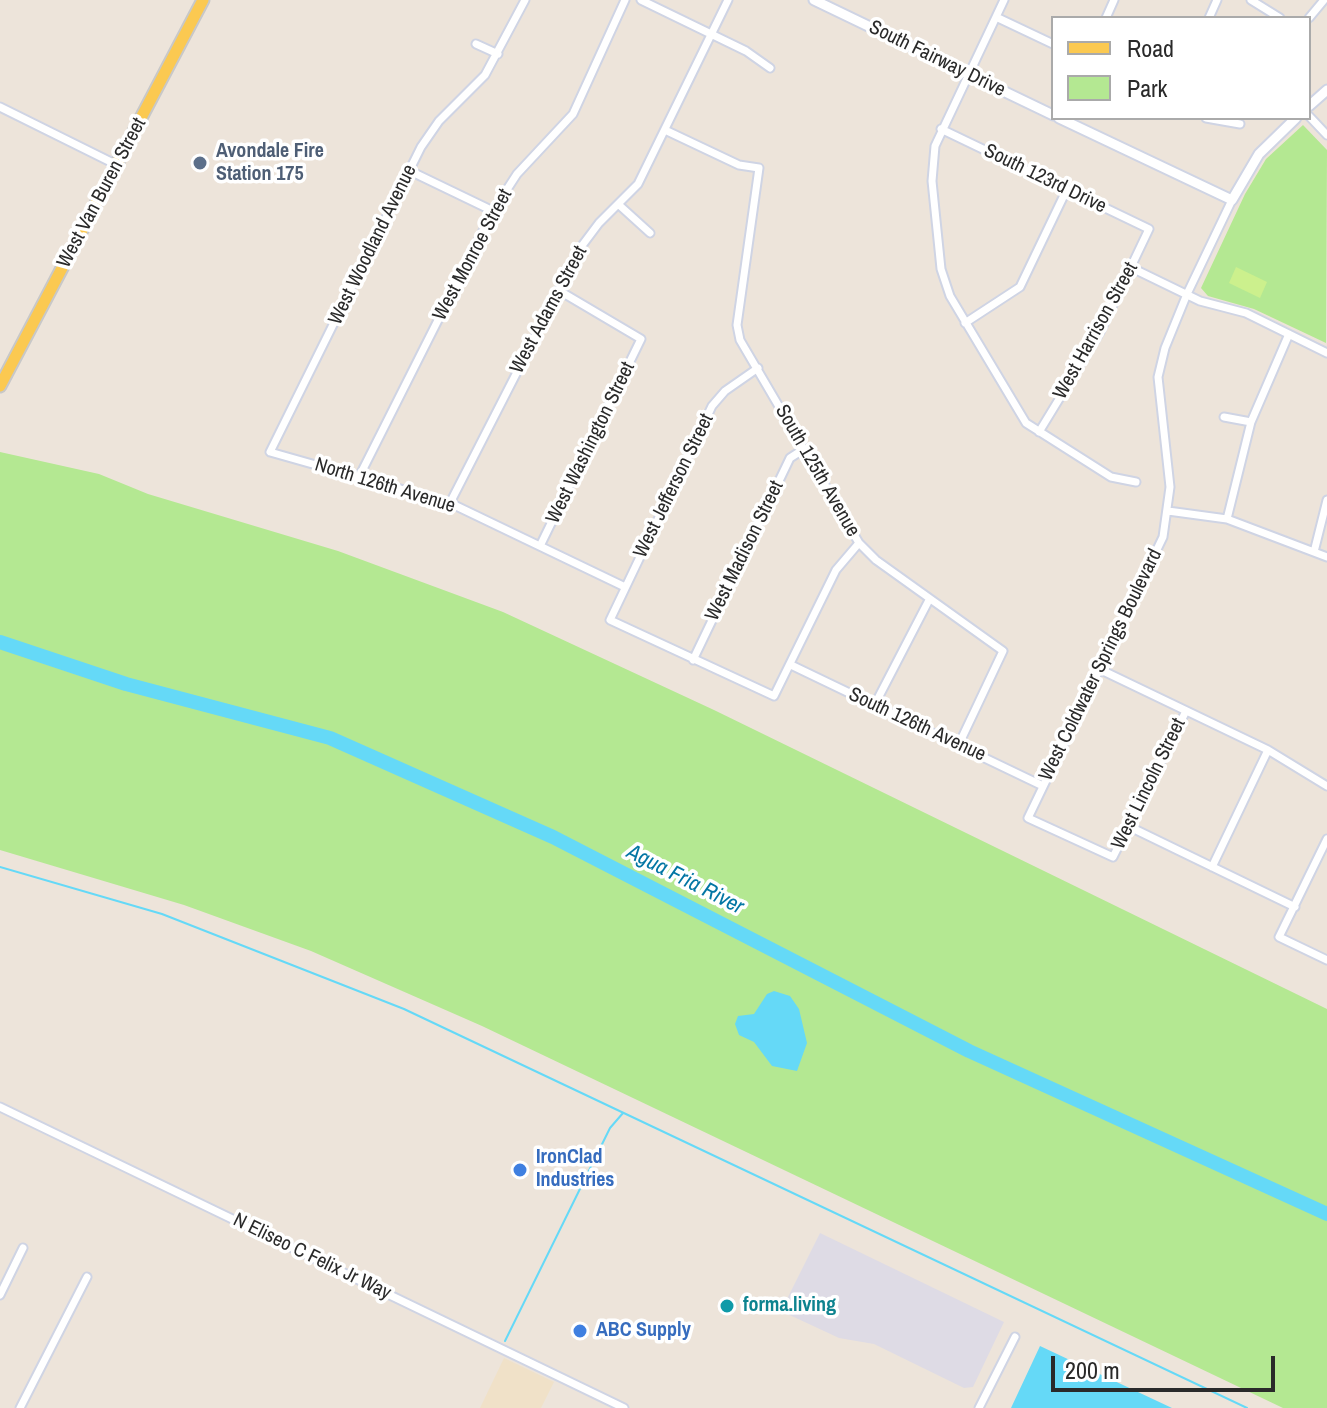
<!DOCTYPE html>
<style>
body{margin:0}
#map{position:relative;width:1327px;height:1408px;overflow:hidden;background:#ede4da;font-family:"Archivo Narrow",sans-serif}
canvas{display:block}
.legend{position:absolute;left:1051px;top:16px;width:260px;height:104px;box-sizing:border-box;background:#fff;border:2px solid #aaa;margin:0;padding:10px 14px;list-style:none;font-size:24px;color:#2a2a2a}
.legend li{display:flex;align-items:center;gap:16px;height:40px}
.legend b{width:40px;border:2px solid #aaa}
.scale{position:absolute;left:1051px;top:1356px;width:224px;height:36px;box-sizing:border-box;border:4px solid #2a2a2a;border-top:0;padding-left:10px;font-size:24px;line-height:28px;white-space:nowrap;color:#2a2a2a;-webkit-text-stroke:6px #fff;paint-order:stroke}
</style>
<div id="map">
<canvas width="1327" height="1408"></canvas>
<ul class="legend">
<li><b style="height:10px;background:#fbc951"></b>Road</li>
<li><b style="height:22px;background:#b4e892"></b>Park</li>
</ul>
<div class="scale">200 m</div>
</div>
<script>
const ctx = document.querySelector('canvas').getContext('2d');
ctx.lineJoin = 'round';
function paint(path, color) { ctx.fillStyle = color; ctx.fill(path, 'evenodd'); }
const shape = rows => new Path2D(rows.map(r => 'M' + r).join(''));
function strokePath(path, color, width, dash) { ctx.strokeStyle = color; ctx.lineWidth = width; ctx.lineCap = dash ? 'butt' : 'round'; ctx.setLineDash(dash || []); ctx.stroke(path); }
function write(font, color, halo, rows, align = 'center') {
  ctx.font = font + ' "Archivo Narrow",sans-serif'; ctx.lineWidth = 7; ctx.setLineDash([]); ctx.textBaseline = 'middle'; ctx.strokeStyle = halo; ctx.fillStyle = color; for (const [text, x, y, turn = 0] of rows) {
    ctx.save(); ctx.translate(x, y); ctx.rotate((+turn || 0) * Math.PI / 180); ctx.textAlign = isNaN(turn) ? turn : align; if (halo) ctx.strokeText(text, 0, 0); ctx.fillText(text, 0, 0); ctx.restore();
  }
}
paint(shape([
 [820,1233,1004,1322,973,1387,964,1388,874,1344,839,1338,781,1311]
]), '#dedbe5');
paint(shape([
 [504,1358,554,1382,541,1408,480,1408]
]), '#f0e1c8');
paint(shape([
 [1303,125,1327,150,1326,343,1254,309,1208,296,1201,288,1245,194,1266,159],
 [0,452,99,474,148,494,338,551,503,612,714,710,1327,1009,1327,1408,1283,1408,482,1026,311,951,184,905,0,850]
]), '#b4e892');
paint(shape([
 [1236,267,1267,282,1260,298,1229,283]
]), '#ccf08d');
paint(shape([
 [774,991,790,996,799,1009,807,1043,797,1071,772,1066,754,1042,739,1035,735,1024,738,1016,754,1014,767,994],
 [1040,1346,1172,1408,1011,1408]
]), '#65d9f7');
strokePath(shape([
 [0,867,162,914,404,1009,1247,1408],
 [505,1341,610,1128,623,1113]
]), '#65d9f7', 2);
strokePath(shape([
 [0,642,126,684,330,738,553,837,969,1051,1327,1214]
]), '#65d9f7', 14);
const minor = shape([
 [525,0,485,75,439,121,421,147,270,452,450,503,625,587],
 [641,0,746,51,770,68],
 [1004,0,935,146,932,181,941,269,950,296,1026,423,1111,477,1136,482],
 [1251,0,1280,18],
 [996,17,1053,44],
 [1106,18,1114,0],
 [1209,18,1217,0],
 [1309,18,1324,0],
 [476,44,498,54],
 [0,107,117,165],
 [1309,116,1327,135],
 [1206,118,1240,124],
 [941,129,1149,229,1100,332,1039,432],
 [665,130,739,165,759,168,737,325,740,340,859,543,876,560,1003,651,959,744],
 [410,171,493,211],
 [618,204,650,233],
 [1132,268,1200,301,1246,313,1327,353],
 [965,323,1020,287,1067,189],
 [758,368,725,391,712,406,610,620,774,696,836,570,859,543],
 [1224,417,1251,422],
 [358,479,493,211,517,174,573,114,625,0],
 [450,503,581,247,599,223,638,184,728,0],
 [1168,511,1227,519,1327,557],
 [1227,519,1251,422,1289,334],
 [540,546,641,339,558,290],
 [1314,552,1327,500],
 [693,660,790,458,804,449],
 [791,665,1043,786],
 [1097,668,1268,750,1327,786],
 [874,706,929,600],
 [1186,711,1113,857,1028,818,1163,537,1170,487,1158,377,1165,348,1187,294,1232,200],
 [1128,826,1295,907],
 [1327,839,1279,937,1327,960],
 [1212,867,1268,750],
 [0,1107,624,1408],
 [0,1295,23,1248],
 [20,1408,87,1277],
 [979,1408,1015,1337]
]);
const tertiary = shape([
 [814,0,1053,115],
 [1309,106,1327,90],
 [1059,118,1232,200,1259,154,1296,118]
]);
const primary = shape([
 [0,386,203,0]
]);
strokePath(minor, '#cfd4e4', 11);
strokePath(tertiary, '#cfd4e4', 13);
strokePath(primary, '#c8c8c8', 15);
strokePath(minor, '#fff', 7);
strokePath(tertiary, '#fff', 9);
strokePath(primary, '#fbc951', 11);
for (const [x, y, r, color] of [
 [200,163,8,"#5c6f8a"],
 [520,1170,8,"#3f7fe0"],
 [727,1306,8,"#0f9aa8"],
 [580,1331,8,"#3f7fe0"]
]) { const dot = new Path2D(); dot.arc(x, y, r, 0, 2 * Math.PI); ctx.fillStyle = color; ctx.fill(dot); strokePath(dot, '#fff', 3); }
write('20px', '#2a2a2a', '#fff', [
 ["South Fairway Drive",937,59,26],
 ["South 123rd Drive",1045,179,26],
 ["West Van Buren Street",102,193,-62],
 ["West Woodland Avenue",373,245,-64],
 ["West Monroe Street",473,255,-62],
 ["West Adams Street",549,310,-62],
 ["West Harrison Street",1096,331,-61],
 ["West Washington Street",591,443,-64],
 ["South 125th Avenue",817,471,60],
 ["North 126th Avenue",385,486,17],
 ["West Jefferson Street",674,486,-64],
 ["West Madison Street",745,551,-64],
 ["West Coldwater Springs Boulevard",1101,665,-64],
 ["South 126th Avenue",917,725,25],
 ["West Lincoln Street",1149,784,-64],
 ["N Eliseo C Felix Jr Way",312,1257,26]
]);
write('bold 20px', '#4e5e75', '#fff', [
 ["Avondale Fire",216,152],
 ["Station 175",216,175]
], 'left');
write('bold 20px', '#366cbe', '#fff', [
 ["IronClad",536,1158],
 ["Industries",536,1181],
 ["ABC Supply",596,1331]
], 'left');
write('bold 20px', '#0d838f', '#fff', [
 ["forma.living",743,1306]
], 'left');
write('italic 22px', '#0376a4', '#fff', [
 ["Agua Fria River",685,880,27]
]);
</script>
